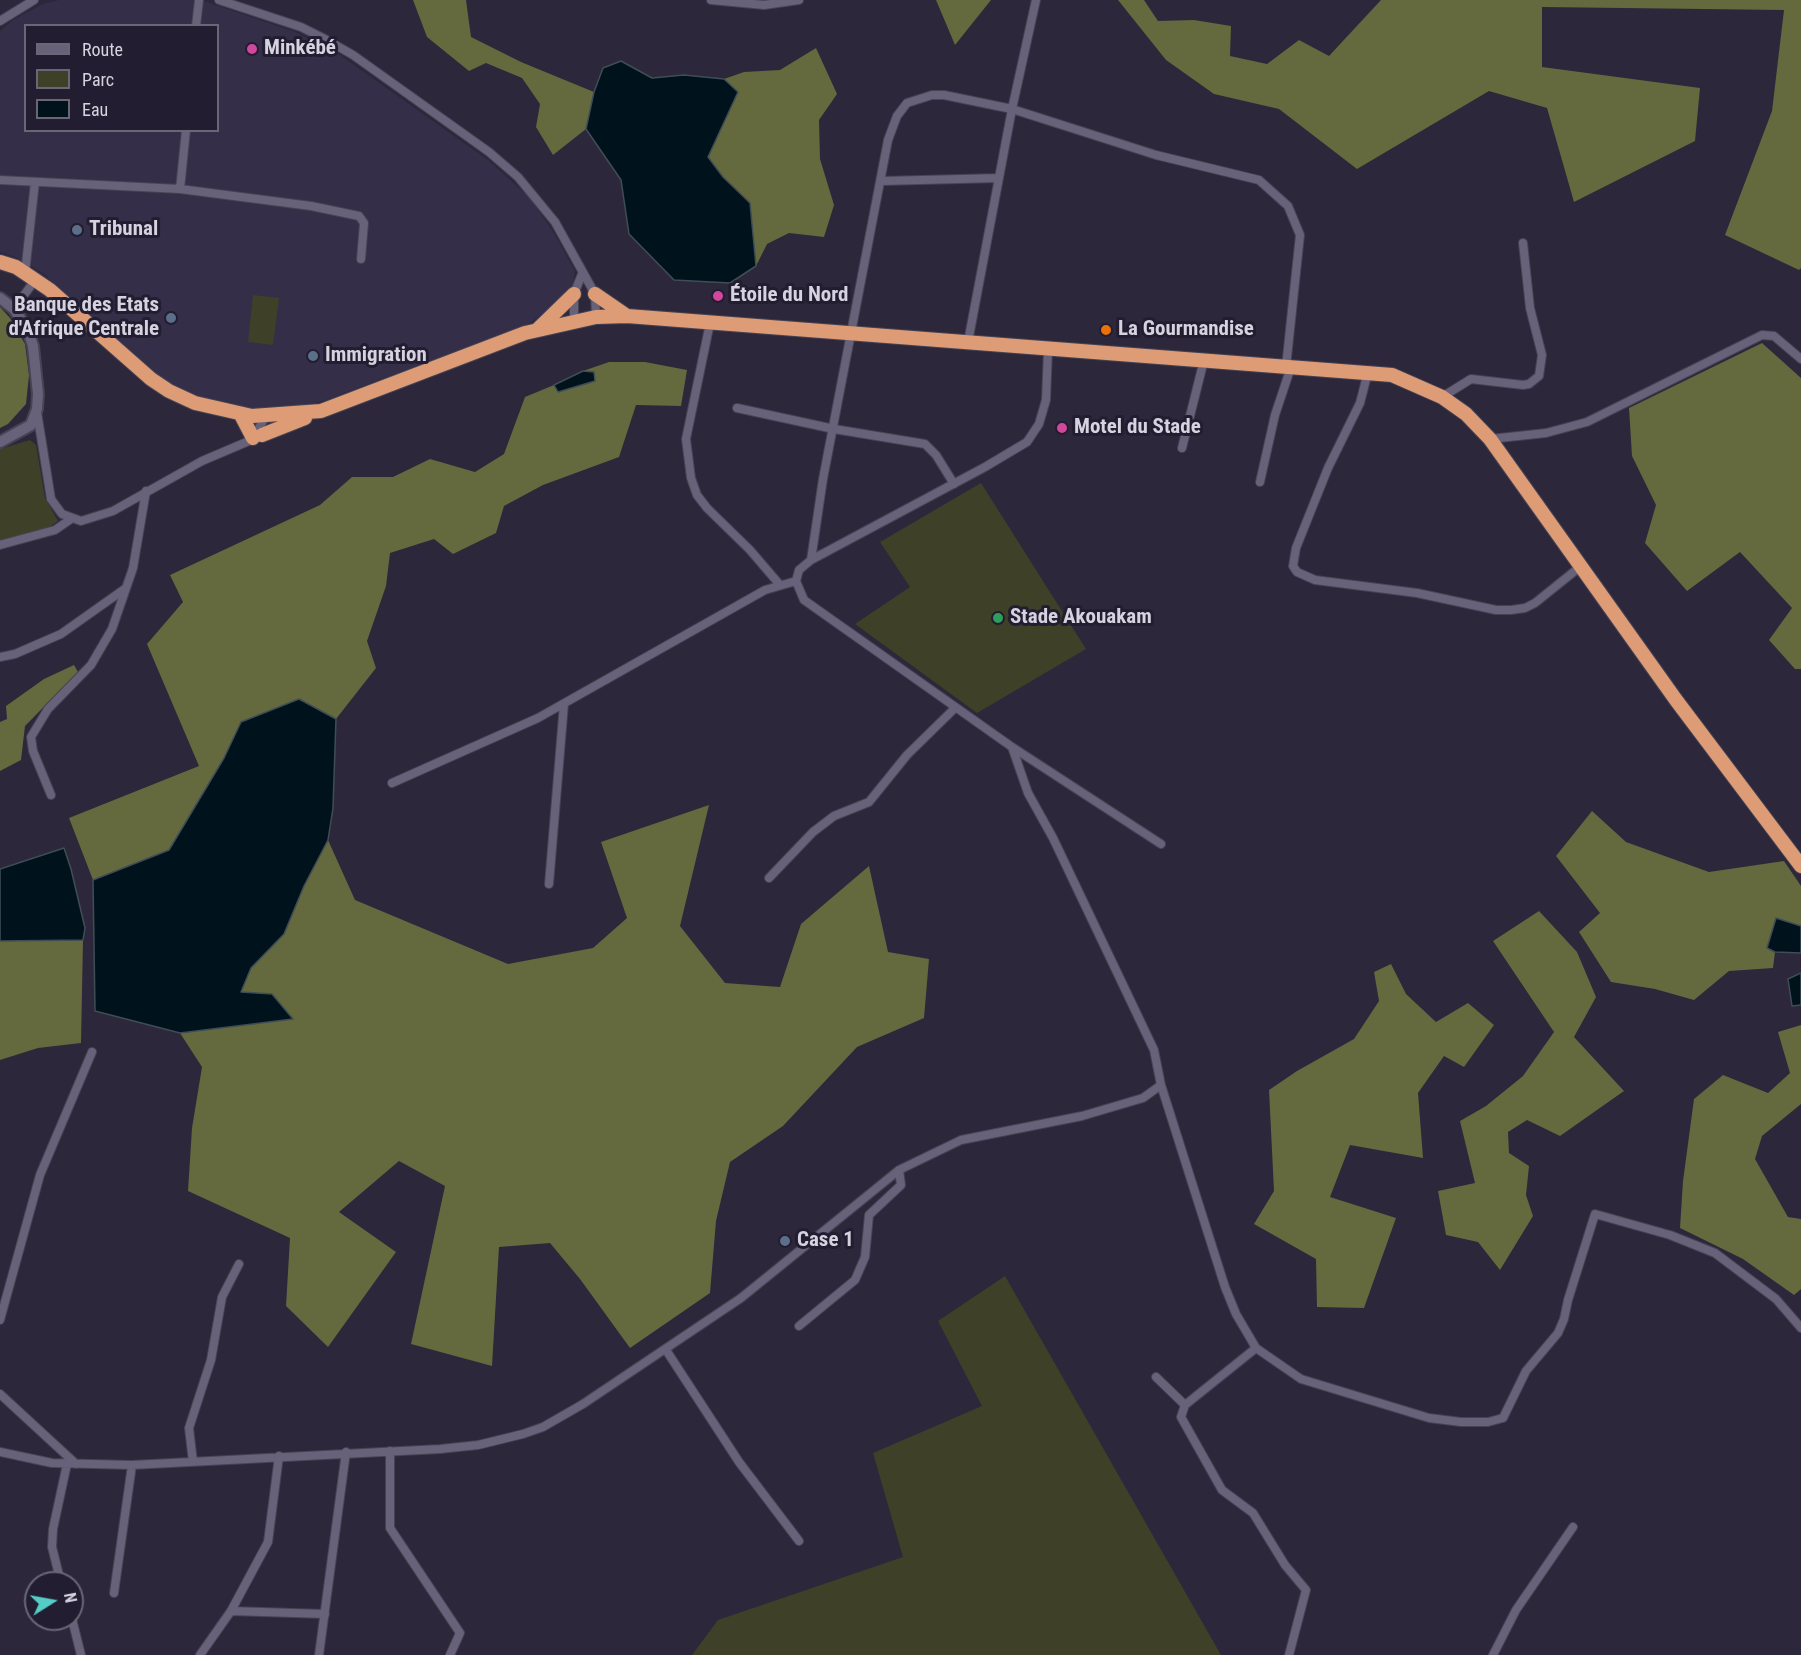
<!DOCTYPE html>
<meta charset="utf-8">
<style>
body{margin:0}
#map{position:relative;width:1801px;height:1655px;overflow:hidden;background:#2c273b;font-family:"Roboto Condensed",sans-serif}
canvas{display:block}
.legend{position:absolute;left:24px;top:24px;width:195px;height:108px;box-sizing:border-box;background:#221d30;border:2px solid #6a6676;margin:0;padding:8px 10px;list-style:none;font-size:18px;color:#d5d3e0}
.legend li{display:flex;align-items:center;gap:12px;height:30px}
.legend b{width:30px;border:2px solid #6a6676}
.north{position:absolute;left:24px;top:1571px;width:60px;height:60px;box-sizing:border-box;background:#221d30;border:2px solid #6a6676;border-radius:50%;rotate:79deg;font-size:16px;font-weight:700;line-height:24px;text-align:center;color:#d5d3e0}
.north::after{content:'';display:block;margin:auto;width:21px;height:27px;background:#55cdc6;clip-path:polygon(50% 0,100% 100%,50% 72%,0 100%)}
</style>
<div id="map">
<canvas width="1801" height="1655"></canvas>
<ul class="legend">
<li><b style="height:8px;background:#676279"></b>Route</li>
<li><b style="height:16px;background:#3e4028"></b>Parc</li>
<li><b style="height:16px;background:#00131c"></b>Eau</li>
</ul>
<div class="north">N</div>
</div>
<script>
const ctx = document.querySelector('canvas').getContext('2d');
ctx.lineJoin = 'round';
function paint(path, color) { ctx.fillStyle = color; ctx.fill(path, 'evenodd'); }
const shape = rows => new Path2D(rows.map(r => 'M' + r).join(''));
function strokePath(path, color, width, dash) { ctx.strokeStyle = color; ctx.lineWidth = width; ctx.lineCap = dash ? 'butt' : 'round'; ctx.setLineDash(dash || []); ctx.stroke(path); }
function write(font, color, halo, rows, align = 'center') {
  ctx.font = font + ' "Roboto Condensed",sans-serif'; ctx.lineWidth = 6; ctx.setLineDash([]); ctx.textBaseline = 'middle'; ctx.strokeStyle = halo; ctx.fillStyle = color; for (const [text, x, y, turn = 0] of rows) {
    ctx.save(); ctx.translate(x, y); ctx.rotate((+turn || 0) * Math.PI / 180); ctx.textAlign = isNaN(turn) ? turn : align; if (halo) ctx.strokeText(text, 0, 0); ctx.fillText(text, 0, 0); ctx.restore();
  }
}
paint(shape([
 [59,0,201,0,295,32,337,53,488,160,530,198,552,230,575,271,573,285,556,304,530,323,323,401,290,408,253,409,219,403,185,391,155,375,43,273,17,258,0,252,0,31,13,20,43,4],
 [26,26,218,26,218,130,26,130]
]), '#342e48');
paint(shape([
 [253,295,279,298,273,345,248,342],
 [30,440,36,445,45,498,58,521,48,528,0,541,0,449],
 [981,483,1086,649,977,713,855,624,910,587,880,542],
 [1005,1276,1221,1655,692,1655,718,1620,903,1557,873,1453,982,1406,938,1321]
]), '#3e4028');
paint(shape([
 [413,0,466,0,471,37,521,62,594,92,586,129,553,155,536,127,540,104,522,78,486,63,469,71,427,37],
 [936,0,991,0,955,45],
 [1118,0,1144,0,1158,21,1194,20,1231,26,1230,56,1267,64,1299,40,1329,56,1381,0,1801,0,1801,268,1799,270,1725,235,1772,111,1784,10,1542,7,1542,67,1700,88,1695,141,1574,202,1547,108,1489,91,1357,169,1279,109,1214,94,1166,60],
 [816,48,837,94,819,120,820,159,834,205,824,237,789,233,767,244,756,266,750,203,723,177,708,157,738,92,724,79,744,72,780,70],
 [0,307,10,318,25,344,29,375,26,404,8,424,0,428],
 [1762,343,1801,378,1801,669,1795,669,1769,640,1792,608,1740,552,1687,591,1645,543,1656,505,1632,456,1629,408],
 [609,362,645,362,687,370,681,406,636,405,619,457,543,485,504,506,496,533,453,554,434,539,390,553,386,586,367,641,376,668,336,719,299,699,241,722,224,758,169,850,93,880,69,818,199,766,147,644,183,602,170,575,320,505,352,477,393,477,430,459,475,472,504,454,525,397,554,385,558,392,594,372,583,371],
 [74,665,78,672,25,726,21,760,0,771,0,722,7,719,6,706,44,679],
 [709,805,680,926,725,983,780,987,801,924,869,866,888,952,929,959,924,1018,857,1047,783,1126,730,1162,716,1221,710,1293,630,1348,580,1279,550,1243,499,1247,492,1366,411,1344,445,1186,399,1161,339,1212,396,1252,328,1347,286,1306,290,1238,188,1191,192,1128,202,1067,180,1033,292,1019,240,993,251,968,284,934,304,886,328,840,355,900,508,964,593,948,627,918,601,842],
 [1592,811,1626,842,1709,872,1784,861,1801,886,1801,926,1795,925,1767,948,1775,952,1773,968,1729,971,1694,1000,1655,989,1611,982,1579,932,1600,913,1556,856],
 [1539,911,1577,952,1596,997,1574,1037,1624,1091,1560,1136,1527,1120,1508,1132,1509,1153,1529,1166,1526,1195,1533,1216,1500,1270,1478,1242,1446,1235,1438,1191,1475,1183,1460,1121,1486,1106,1523,1076,1554,1032,1493,941],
 [0,940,83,940,81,1043,38,1048,0,1060],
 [1391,964,1406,994,1436,1022,1468,1003,1494,1025,1464,1067,1444,1056,1418,1093,1423,1158,1350,1145,1330,1197,1396,1218,1364,1308,1317,1307,1316,1259,1254,1224,1274,1191,1269,1090,1297,1071,1354,1039,1379,1001,1374,972],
 [1801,1025,1801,1104,1762,1136,1755,1159,1788,1217,1801,1219,1801,1289,1794,1295,1743,1259,1680,1228,1683,1181,1694,1099,1723,1075,1768,1093,1790,1073,1778,1032]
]), '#64693e');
const water = shape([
 [621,61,652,78,684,75,724,79,738,92,708,157,723,177,750,203,756,266,730,283,674,280,629,234,621,180,586,129,594,92,603,68,621,61],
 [583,371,594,372,595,381,558,392,554,385,583,371],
 [299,699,336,719,333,808,328,840,304,886,284,934,251,968,241,992,272,994,293,1019,180,1033,95,1011,93,880,169,850,224,758,241,722,299,699],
 [64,848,71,869,85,928,83,940,0,941,0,869,64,848],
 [1776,918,1801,926,1801,953,1775,952,1767,948,1776,918],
 [1801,973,1801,1005,1792,1006,1788,979,1801,973]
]);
paint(water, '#00131c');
strokePath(water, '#404d57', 1.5);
const street = shape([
 [219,0,301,27,325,39,353,55,489,152,518,177,555,222,595,294,596,317],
 [711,0,764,5,799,0],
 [0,21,34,0],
 [196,26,199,0],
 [0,180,180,189,311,206,359,216,364,223,361,259],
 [882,181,999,178],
 [180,189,186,130],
 [25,273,35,182],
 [14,309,35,280],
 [574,320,574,294,582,274],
 [710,323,686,439,691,478,697,495,707,508,750,550,780,585],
 [968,342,1012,109,1036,0],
 [1368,372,1360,403,1328,468,1296,548,1293,566,1297,572,1315,580,1417,593,1496,610,1511,610,1525,608,1535,603,1581,566],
 [1442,397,1471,379,1523,385,1529,384,1539,376,1542,355,1530,308,1523,243],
 [737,408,834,429,925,444,936,455,954,484],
 [37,412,51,499,62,514,81,521,113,511,202,461,256,438],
 [253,438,266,416],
 [1490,439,1546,433,1587,422,1762,335,1774,336,1801,359],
 [1182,448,1204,360],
 [1260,482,1275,415,1291,367],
 [0,545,55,530,71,519],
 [811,560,823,479,888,140,897,116,907,103,932,95,944,95,1012,109,1156,155,1259,180,1288,206,1300,235,1286,367],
 [0,657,15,654,61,634,126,588],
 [1012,747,1161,844],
 [392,783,538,718,765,590,796,581],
 [51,795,33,751,31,737,48,709,91,665,112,629,133,568,146,491],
 [769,878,813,832,834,816,869,802,907,755,955,708],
 [549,884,564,704],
 [1161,1085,1225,1287,1236,1314,1256,1348,1301,1379,1429,1418,1461,1422,1488,1422,1503,1418,1526,1371,1558,1333,1564,1319,1568,1300,1595,1214,1670,1235,1715,1253,1776,1299,1801,1328],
 [0,1320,40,1175,92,1052],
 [799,1326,855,1280,865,1257,869,1215,901,1185,899,1170],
 [1256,1348,1185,1405,1181,1417,1222,1490,1253,1513,1285,1565,1306,1590,1289,1655],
 [666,1350,739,1462,799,1541],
 [1156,1377,1185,1405],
 [0,1394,76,1464],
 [390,1451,390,1528,460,1633,450,1655],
 [0,1452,52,1463,132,1465,440,1449,478,1445,523,1434,543,1427,583,1404,741,1298,899,1170,961,1140,1082,1116,1143,1098,1161,1085,1154,1050,1053,838,1028,793,1012,747,804,600,796,581,799,570,811,560,985,467,1027,442,1039,424,1046,400,1048,350],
 [193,1462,189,1428,211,1360,222,1297,239,1264],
 [61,1583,52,1547,53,1529,67,1464],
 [114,1593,132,1465],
 [231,1611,325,1614],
 [72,1619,81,1655],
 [200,1655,231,1611,268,1542,279,1456],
 [319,1655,346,1452],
 [1493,1655,1516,1610,1573,1527]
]);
const secondary = shape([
 [0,298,14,309,28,330,33,346,38,394,37,409,31,425,0,442]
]);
const highway = shape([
 [0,262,16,267,50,290,151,379,169,391,195,403,252,416,321,411,525,333,596,317,627,316,1392,375,1442,397,1466,414,1490,439,1676,700,1801,866],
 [595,294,627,316],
 [537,330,574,294],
 [241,415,253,438],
 [262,435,305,418]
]);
strokePath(street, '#464353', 10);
strokePath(secondary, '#464353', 14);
strokePath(highway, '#464353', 16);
strokePath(street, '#676279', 8);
strokePath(secondary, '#676279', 10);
strokePath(highway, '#de9c76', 14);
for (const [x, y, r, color] of [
 [252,49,6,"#d1479c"],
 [77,230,6,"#5c6f8a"],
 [718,296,6,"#d1479c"],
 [171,318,6,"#5c6f8a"],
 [1106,330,6,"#e8710a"],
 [313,356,6,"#5c6f8a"],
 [1062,428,6,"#d1479c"],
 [998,618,6,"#2e9e5b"],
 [785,1241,6,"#5c6f8a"]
]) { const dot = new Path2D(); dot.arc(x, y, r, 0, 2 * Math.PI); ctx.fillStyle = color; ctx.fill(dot); strokePath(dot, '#221d30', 2); }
write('bold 21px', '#d5d3e0', '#221d30', [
 ["Minkébé",264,49],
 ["Tribunal",89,230],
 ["Étoile du Nord",730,296],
 ["Banque des Etats",159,306,"right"],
 ["d'Afrique Centrale",159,330,"right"],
 ["La Gourmandise",1118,330],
 ["Immigration",325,356],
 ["Motel du Stade",1074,428],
 ["Stade Akouakam",1010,618],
 ["Case 1",797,1241]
], 'left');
</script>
